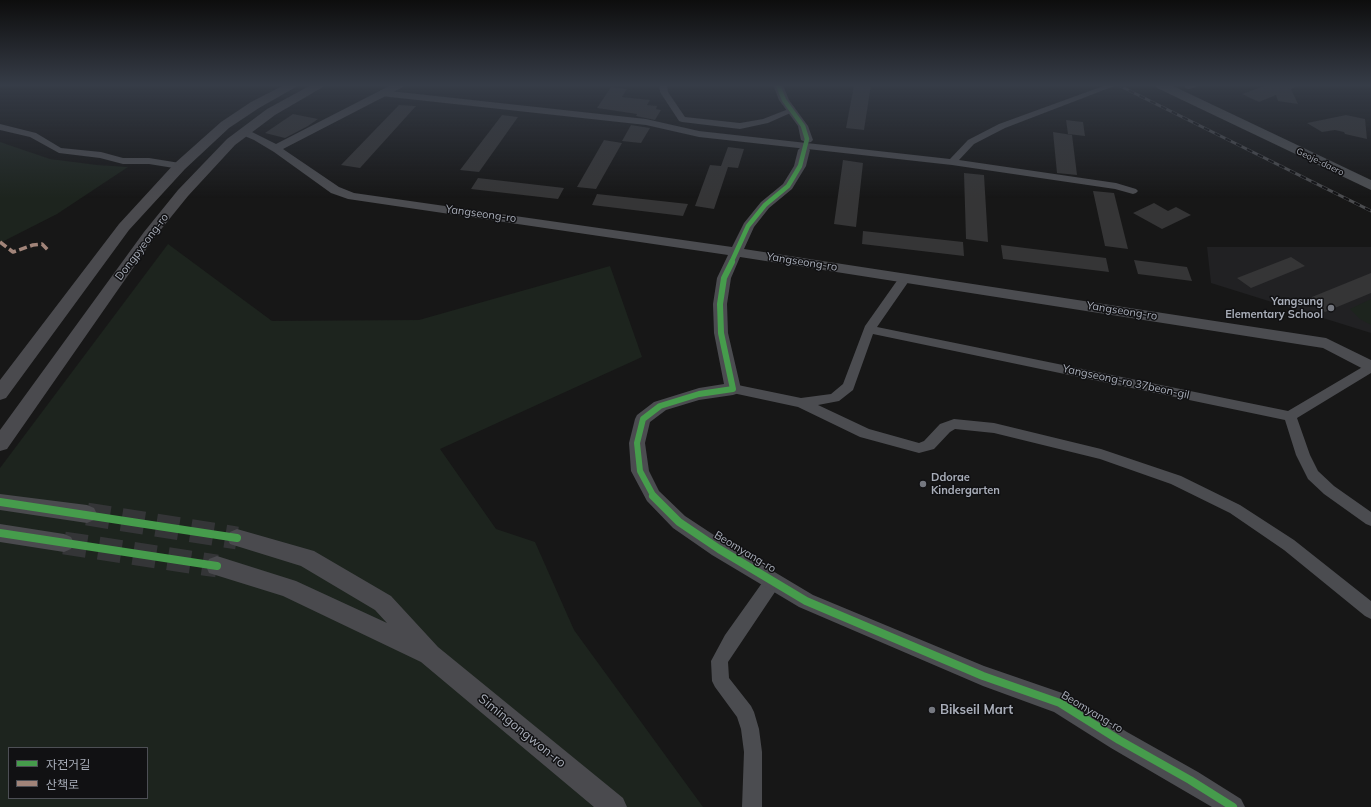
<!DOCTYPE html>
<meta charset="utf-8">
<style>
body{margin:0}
#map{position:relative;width:1371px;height:807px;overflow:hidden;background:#171717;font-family:Mulish,"Noto Sans KR",sans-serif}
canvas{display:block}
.legend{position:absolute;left:8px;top:747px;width:140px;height:52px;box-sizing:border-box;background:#111113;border:1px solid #4d4f55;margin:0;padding:5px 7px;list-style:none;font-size:12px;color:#a8adb8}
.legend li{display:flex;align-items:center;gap:8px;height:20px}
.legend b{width:20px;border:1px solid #4d4f55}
</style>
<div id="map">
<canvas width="1371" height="807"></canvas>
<ul class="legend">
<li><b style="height:5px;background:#469c4c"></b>자전거길</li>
<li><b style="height:5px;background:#a18479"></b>산책로</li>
</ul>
</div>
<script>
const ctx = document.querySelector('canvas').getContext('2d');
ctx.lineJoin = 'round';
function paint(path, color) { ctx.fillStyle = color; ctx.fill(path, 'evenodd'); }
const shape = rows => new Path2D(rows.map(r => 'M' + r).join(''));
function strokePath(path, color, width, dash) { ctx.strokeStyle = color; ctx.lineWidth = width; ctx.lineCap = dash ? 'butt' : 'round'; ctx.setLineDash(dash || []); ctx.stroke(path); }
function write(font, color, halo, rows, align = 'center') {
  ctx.font = font + ' Mulish,sans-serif'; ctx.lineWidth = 3; ctx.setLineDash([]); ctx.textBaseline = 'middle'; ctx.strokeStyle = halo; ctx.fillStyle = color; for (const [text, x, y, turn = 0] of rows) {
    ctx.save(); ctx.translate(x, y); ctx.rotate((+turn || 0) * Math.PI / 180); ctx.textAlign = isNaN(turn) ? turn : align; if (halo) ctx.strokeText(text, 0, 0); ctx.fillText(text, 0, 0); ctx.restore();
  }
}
paint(shape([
 [1207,247,1371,247,1371,333,1211,283]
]), '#212123');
paint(shape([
 [0,142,50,159,97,165,128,167,57,214,0,243],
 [168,244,272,321,419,320,610,266,642,357,440,449,496,529,535,542,574,630,703,807,0,807,0,468],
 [9,748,147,748,147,798,9,798],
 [1371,299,1371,325,1360,319,1350,309]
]), '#1d241e');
paint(shape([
 [854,85,871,85,864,130,846,128],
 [1267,85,1300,85,1291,89,1298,104,1278,101,1276,95,1259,102,1242,94],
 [611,87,627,89,622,97,650,100,647,105,657,106,656,109,661,110,655,120,636,116,637,114,597,108],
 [399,105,416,106,360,168,341,165],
 [293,114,318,119,308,126,285,138,265,133],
 [502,115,518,117,479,172,460,170],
 [1346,115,1365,119,1367,139,1345,134,1344,132,1335,130,1322,132,1307,123],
 [1066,120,1083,122,1085,136,1068,134],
 [631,125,650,128,641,143,622,141],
 [1053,132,1072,135,1077,175,1057,173],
 [604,140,622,143,596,189,577,187],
 [728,147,744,149,738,168,728,167,714,209,695,206,710,165,721,166],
 [843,160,863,163,856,227,834,224],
 [964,173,984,175,988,242,966,239],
 [478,178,564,188,558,199,471,189],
 [1093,191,1114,193,1128,249,1105,246],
 [597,194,688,204,683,216,592,205],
 [1154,203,1168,211,1176,207,1191,215,1162,229,1133,213],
 [863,231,963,242,964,256,862,244],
 [1001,245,1106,258,1109,272,1003,259],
 [1291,257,1305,266,1251,288,1237,278],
 [1134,260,1187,267,1192,281,1138,274],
 [1371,273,1371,293,1325,312,1307,299]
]), '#353536');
strokePath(shape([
 [87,514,237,538],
 [64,543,217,566]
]), '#343537', 23, [23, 12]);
paint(shape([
 [659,85,667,85,668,92,685,117,740,123,763,119,791,108,795,111,768,123,740,129,682,122,679,121,660,92,659,85],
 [1106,85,1117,85,1005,128,974,144,959,160,1116,183,1136,189,1138,191,1136,193,1133,194,1115,189,952,165,699,137,646,125,381,96,377,93,381,90,646,119,699,131,950,159,968,140,999,124,1106,85],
 [0,124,36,133,61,148,101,152,123,158,149,158,180,163,185,166,180,169,149,164,123,164,100,158,59,153,30,137,0,130,0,124],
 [905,274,909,275,911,278,877,327,1288,411,1371,362,1371,373,1297,418,1310,455,1318,471,1334,486,1371,512,1371,526,1366,524,1324,494,1308,479,1296,455,1285,420,873,334,853,390,839,401,818,405,869,429,919,443,924,441,940,424,954,419,994,423,1101,449,1181,476,1240,505,1294,540,1371,601,1371,619,1365,616,1284,550,1230,513,1171,484,1100,459,994,433,955,429,950,432,934,449,919,453,860,437,798,407,728,392,727,389,728,386,733,384,801,398,831,394,843,384,865,326,901,275,905,274],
 [773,574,779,576,781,581,779,586,728,662,729,678,751,706,754,712,759,729,762,752,762,807,742,807,744,752,741,729,737,717,715,687,712,681,711,661,725,635,767,576,773,574]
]), '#4b4c50');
paint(shape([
 [391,85,404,85,403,87,283,149,339,187,354,193,732,247,744,223,761,202,783,184,794,166,798,150,800,148,804,147,808,148,810,150,806,166,792,189,769,208,754,227,744,249,1326,338,1371,360,1371,373,1323,348,740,257,731,278,727,304,728,333,741,389,739,393,733,395,699,400,666,410,650,422,645,443,649,471,659,491,685,516,726,543,813,595,984,666,1068,695,1127,732,1198,772,1241,799,1245,807,1212,807,1111,748,1054,712,983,686,799,607,712,555,673,528,647,501,631,471,629,443,635,419,637,415,654,402,699,388,724,384,714,333,713,304,717,278,728,255,348,199,331,193,274,152,254,140,240,134,239,132,244,129,248,130,276,144,391,85],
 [773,85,783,85,789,100,808,126,813,140,811,142,807,143,801,140,798,126,779,100,773,85],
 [1185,85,1197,85,1196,87,1189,89,1185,88,1185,85]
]), '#4b4c50');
paint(shape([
 [284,85,298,85,296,87,259,108,229,128,185,169,129,230,6,398,0,400,0,380,119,224,175,163,221,122,251,102,284,85],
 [311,85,325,85,323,87,275,115,235,145,188,196,154,238,7,449,0,451,0,430,144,232,178,190,227,139,267,109,311,85],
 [0,494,87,505,94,508,97,514,94,520,87,523,0,510,0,494],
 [0,524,64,534,71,537,74,543,71,549,64,552,0,542,0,524],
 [237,529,314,551,391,596,438,647,623,798,627,807,594,807,421,662,283,596,209,573,206,566,209,559,217,556,296,581,387,623,375,610,301,566,230,544,227,538,230,532,237,529]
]), '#4a4a4e');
paint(shape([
 [1155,85,1171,85,1371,180,1371,190,1157,88,1155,85]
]), '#4d4f52');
const rail = shape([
 [1118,85,1371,211]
]);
strokePath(rail, '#4b4c4f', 3);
strokePath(rail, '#111113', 2, [6]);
strokePath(shape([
 [0,242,13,252,33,245,42,244,48,250]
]), '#a18479', 3.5, [8, 3.5]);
strokePath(shape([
 [731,263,748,226,765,205,788,186,800,166,807,139,803,126,784,100,778,85]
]), '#469c4c', 4.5);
strokePath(shape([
 [654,497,640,471,637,443,643,419,660,406,699,394,733,389,721,333,720,304,724,278,732,262]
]), '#469c4c', 6);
strokePath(shape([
 [653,496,679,522,719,549,806,601,983,676,1060,703,1119,740,1190,780,1233,807],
 [0,502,237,538],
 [0,533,217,566]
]), '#469c4c', 8);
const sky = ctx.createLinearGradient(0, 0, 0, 198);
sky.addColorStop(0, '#0d0d0d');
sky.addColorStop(0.43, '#363c47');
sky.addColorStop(1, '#363c4700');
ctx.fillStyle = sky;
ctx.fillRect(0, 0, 1371, 198);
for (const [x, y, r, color] of [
 [1331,308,4,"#757880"],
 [923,484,4,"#757880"],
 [932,710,4,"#757880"]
]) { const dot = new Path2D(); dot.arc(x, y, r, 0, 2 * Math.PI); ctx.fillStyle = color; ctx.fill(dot); strokePath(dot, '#111113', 1.5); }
write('9px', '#a8adb8', '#111113', [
 ["Geoje-daero",1320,162,26]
]);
write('11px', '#a8adb8', '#111113', [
 ["Yangseong-ro",481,214,8],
 ["Dongpyeong-ro",142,247,-53],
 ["Yangseong-ro",802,262,9],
 ["Yangseong-ro",1122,311,9],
 ["Yangseong-ro 37beon-gil",1126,382,12],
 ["Beomyang-ro",745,552,31],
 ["Beomyang-ro",1092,712,31]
]);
write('bold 11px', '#a8adb8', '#111113', [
 ["Yangsung",1323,302],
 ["Elementary School",1323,315],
 ["Ddorae",931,478,"left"],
 ["Kindergarten",931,491,"left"]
], 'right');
write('bold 13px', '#a8adb8', '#111113', [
 ["Bikseil Mart",940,710]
], 'left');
write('13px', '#a8adb8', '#111113', [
 ["Simingongwon-ro",522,731,39]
]);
</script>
